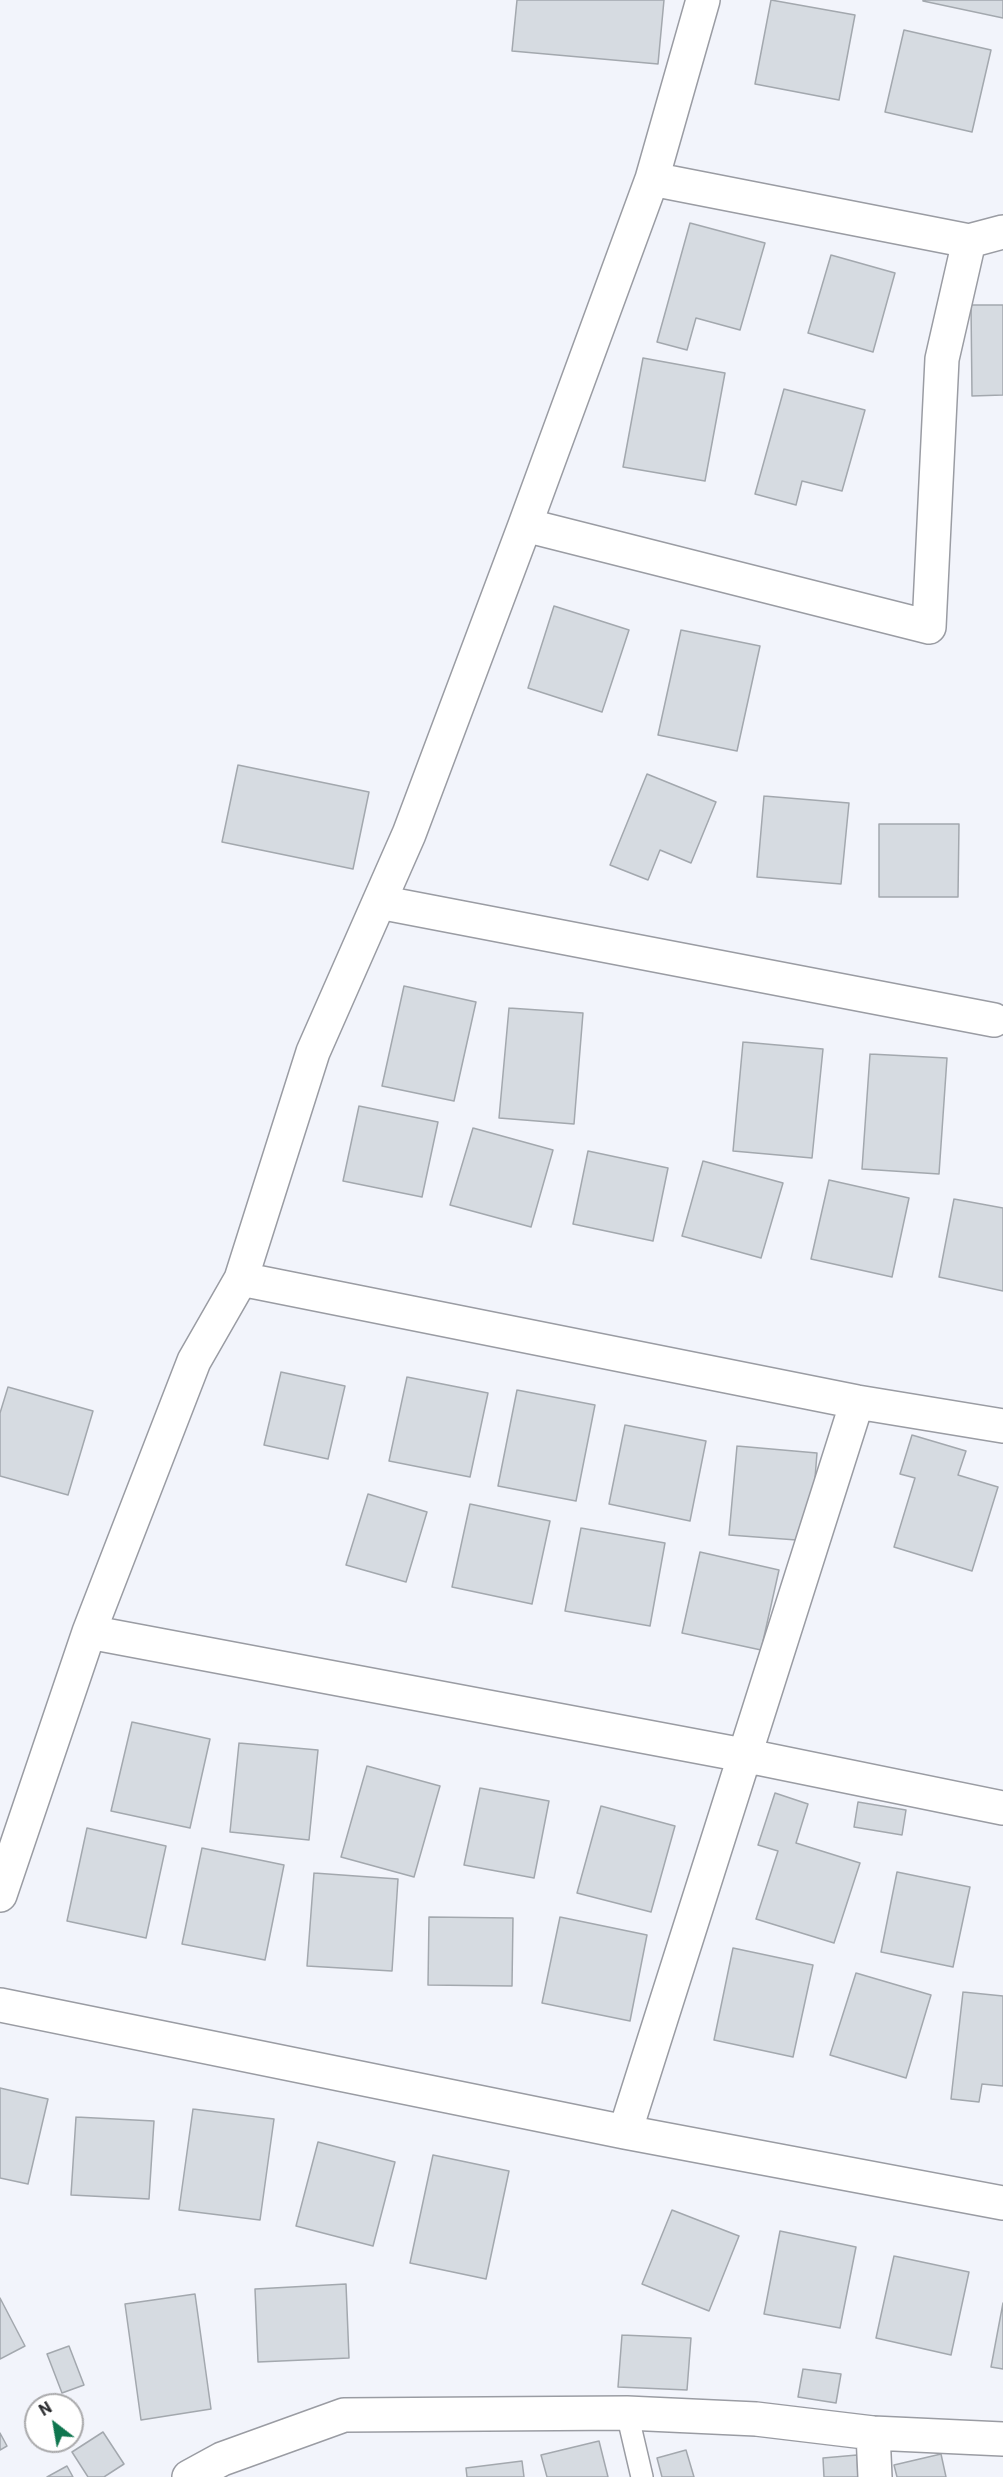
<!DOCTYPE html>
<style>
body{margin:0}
#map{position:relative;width:1003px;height:2477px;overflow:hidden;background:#f2f4fb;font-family:Roboto,sans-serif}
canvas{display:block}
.north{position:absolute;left:24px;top:2393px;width:60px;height:60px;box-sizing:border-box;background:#fff;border:2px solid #a9a9ab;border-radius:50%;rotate:329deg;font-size:16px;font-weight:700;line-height:24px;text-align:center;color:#28292c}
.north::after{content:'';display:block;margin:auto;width:21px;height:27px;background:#0f764f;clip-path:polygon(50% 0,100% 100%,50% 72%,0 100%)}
</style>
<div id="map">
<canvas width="1003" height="2477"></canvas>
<div class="north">N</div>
</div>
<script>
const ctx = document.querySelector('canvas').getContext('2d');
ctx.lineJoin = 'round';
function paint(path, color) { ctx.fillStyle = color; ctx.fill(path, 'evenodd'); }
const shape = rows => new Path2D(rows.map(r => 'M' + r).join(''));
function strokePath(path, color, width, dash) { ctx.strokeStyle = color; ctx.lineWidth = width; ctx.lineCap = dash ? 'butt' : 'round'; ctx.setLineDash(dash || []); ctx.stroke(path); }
const building = shape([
 [517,0,664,0,658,64,512,51,517,0],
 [771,0,855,15,839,100,755,84,771,0],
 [1003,0,1003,18,923,1,923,0,1003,0],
 [904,30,991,50,972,132,885,112,904,30],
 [690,223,765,243,740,330,696,318,687,350,657,342,690,223],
 [831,255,895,273,873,352,808,333,831,255],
 [971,305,1003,305,1003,395,972,396,971,305],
 [643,358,725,373,705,481,623,467,643,358],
 [784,389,865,410,842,491,802,481,796,505,755,494,784,389],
 [554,606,629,630,602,712,528,688,554,606],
 [681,630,760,646,737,751,658,735,681,630],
 [238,765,369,792,353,869,222,842,238,765],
 [647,774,716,802,691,863,660,850,648,880,610,865,647,774],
 [764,796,849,803,841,884,757,877,764,796],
 [879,824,959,824,958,897,879,897,879,824],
 [404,986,476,1002,454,1101,382,1086,404,986],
 [509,1008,583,1013,574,1124,499,1118,509,1008],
 [743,1042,823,1049,812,1158,733,1151,743,1042],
 [870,1054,947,1058,939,1174,862,1169,870,1054],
 [359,1106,438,1122,422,1197,343,1181,359,1106],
 [473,1128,553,1150,531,1227,450,1205,473,1128],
 [588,1151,668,1168,653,1241,573,1224,588,1151],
 [703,1161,783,1183,761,1258,682,1236,703,1161],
 [829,1180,909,1198,892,1277,811,1259,829,1180],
 [954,1199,1003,1208,1003,1291,939,1277,954,1199],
 [281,1372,345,1386,328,1459,264,1445,281,1372],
 [407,1377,488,1393,470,1477,389,1461,407,1377],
 [8,1387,93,1411,68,1495,0,1476,0,1413,8,1387],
 [517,1390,595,1405,576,1501,498,1486,517,1390],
 [625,1425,706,1441,690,1521,609,1504,625,1425],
 [912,1435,966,1451,958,1475,998,1487,972,1571,894,1547,915,1478,900,1474,912,1435],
 [737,1446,817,1453,810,1541,729,1535,737,1446],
 [368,1494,427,1512,406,1582,346,1565,368,1494],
 [470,1504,550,1521,532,1604,452,1587,470,1504],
 [581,1528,665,1543,650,1626,565,1611,581,1528],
 [700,1552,779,1570,761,1650,682,1633,700,1552],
 [132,1722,210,1739,190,1828,111,1811,132,1722],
 [239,1743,318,1750,309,1840,230,1832,239,1743],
 [367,1766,440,1786,414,1877,341,1857,367,1766],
 [480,1788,549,1801,534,1878,464,1865,480,1788],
 [775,1793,808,1804,796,1843,860,1863,834,1943,756,1919,778,1851,758,1845,775,1793],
 [858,1802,906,1810,902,1835,854,1827,858,1802],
 [601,1806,675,1826,651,1912,577,1893,601,1806],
 [87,1828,166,1846,146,1938,67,1921,87,1828],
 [202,1848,284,1865,265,1960,182,1944,202,1848],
 [897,1872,970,1887,953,1967,881,1952,897,1872],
 [314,1873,398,1879,392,1971,307,1966,314,1873],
 [429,1917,513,1918,512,1986,428,1985,429,1917],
 [560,1917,647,1935,630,2021,542,2003,560,1917],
 [733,1948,813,1965,793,2057,714,2040,733,1948],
 [856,1973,931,1995,906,2078,830,2055,856,1973],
 [963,1992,1003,1996,1003,2086,982,2084,979,2102,951,2099,963,1992],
 [0,2088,48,2099,28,2184,0,2178,0,2088],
 [193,2109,274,2119,260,2220,179,2210,193,2109],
 [76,2117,154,2121,149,2199,71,2195,76,2117],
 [318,2142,395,2162,373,2246,296,2226,318,2142],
 [433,2155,509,2171,486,2279,410,2263,433,2155],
 [672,2210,739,2236,709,2311,642,2284,672,2210],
 [780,2231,856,2247,840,2328,764,2314,780,2231],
 [894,2256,969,2272,951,2355,876,2338,894,2256],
 [346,2284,349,2358,258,2362,255,2289,346,2284],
 [195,2294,211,2409,141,2420,125,2304,195,2294],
 [0,2298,25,2346,0,2359,0,2298],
 [1003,2303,1003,2369,991,2367,1003,2303],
 [622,2335,691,2338,687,2390,618,2387,622,2335],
 [69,2346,84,2385,62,2393,47,2354,69,2346],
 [803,2369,841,2374,836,2403,798,2397,803,2369],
 [103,2432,124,2464,104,2477,88,2477,72,2452,103,2432],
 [0,2433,7,2446,0,2450,0,2433],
 [599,2441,608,2477,547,2477,541,2455,599,2441],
 [686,2450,694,2477,662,2477,657,2458,686,2450],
 [941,2454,946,2477,897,2477,894,2465,941,2454],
 [857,2455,858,2477,824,2477,823,2458,857,2455],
 [522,2461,524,2477,467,2477,466,2468,522,2461],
 [67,2466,73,2477,47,2477,67,2466]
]);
paint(building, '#d6dbe1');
strokePath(building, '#a3a8ae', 1.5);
const service = shape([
 [627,2413,642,2477]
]);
const minor = shape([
 [652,179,969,241],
 [525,525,929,627,942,359,969,241,1003,232],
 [379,902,994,1020],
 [241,1279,857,1402,1003,1426],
 [89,1632,743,1755,1003,1808],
 [0,1895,89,1632,194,1361,241,1279,313,1052,409,834,525,525,652,179,703,0],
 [0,2005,625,2132,1003,2203],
 [625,2132,857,1402],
 [873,2433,875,2477],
 [189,2477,222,2459,344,2415,627,2413,756,2419,873,2433,1003,2439]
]);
strokePath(service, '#9a9ca3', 24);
strokePath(minor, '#9a9ca3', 36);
strokePath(service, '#fff', 21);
strokePath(minor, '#fff', 33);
</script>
